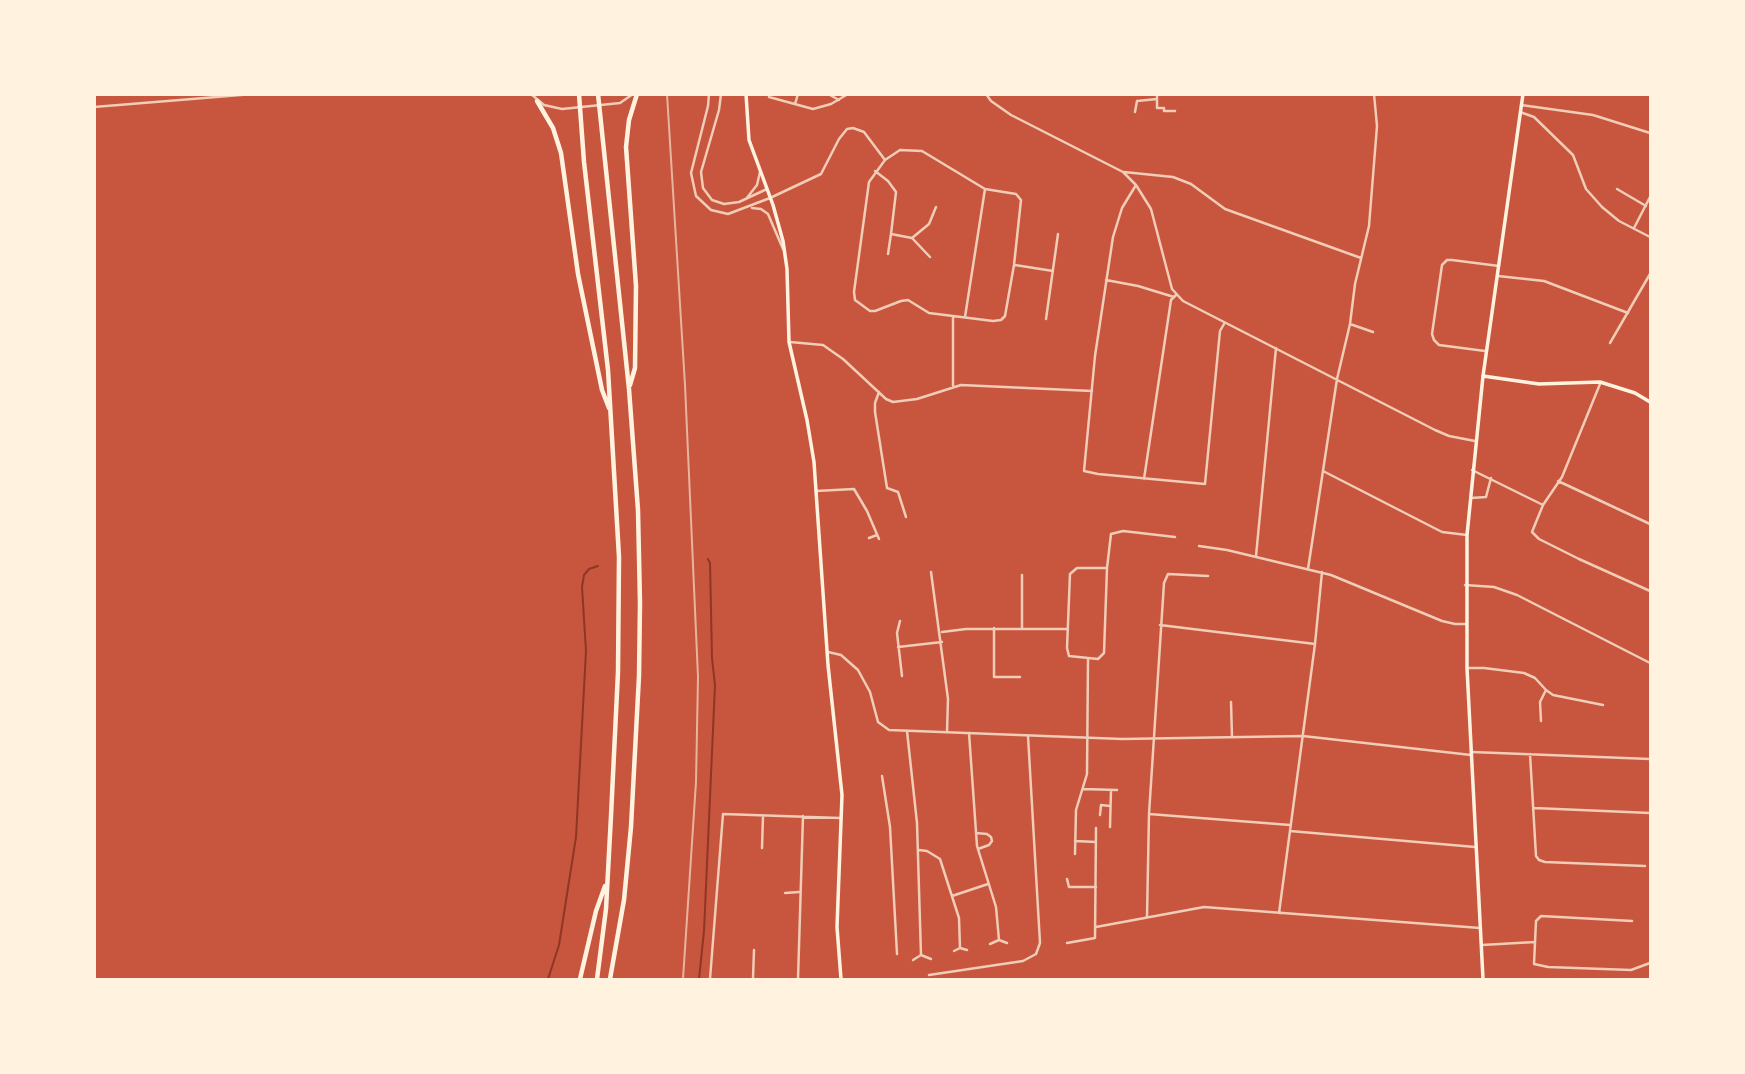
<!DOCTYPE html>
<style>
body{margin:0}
#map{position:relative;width:1745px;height:1074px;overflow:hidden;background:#c8553d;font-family:Cabin,sans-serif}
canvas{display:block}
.frame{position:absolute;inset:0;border:96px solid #fff3e0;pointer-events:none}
</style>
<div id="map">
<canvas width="1745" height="1074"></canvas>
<div class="frame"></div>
</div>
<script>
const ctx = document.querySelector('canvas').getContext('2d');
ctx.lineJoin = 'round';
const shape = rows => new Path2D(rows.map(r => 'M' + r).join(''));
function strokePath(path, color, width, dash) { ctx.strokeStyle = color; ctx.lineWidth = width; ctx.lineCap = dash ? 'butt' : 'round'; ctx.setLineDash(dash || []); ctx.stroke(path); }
strokePath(shape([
 [548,979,559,945,576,837,586,651,582,587,584,575,589,569,598,566],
 [699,979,704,931,715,685,712,658,710,563,708,559]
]), '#8f3625', 2);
strokePath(shape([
 [770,94,769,97,813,109,831,104,848,94],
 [828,94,839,100],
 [986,94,991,101,1011,115,1123,172,1136,185,1151,209,1172,289,1183,301,1435,430,1449,436,1475,441],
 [1157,99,1157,108,1164,108,1164,111,1175,111],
 [795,104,798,94],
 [1521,105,1593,115,1650,133],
 [1135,112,1137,101,1157,99,1157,94],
 [1520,112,1534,117,1573,155,1586,189,1602,207,1619,221,1650,237],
 [900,150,922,151,985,189,1016,194,1021,200,1014,265,1005,316,1001,320,993,321,929,313,908,300,901,301,875,311,870,311,855,300,854,292,869,182,885,160,900,150],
 [875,171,888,181,896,192,891,234],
 [1124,172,1173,177,1191,184,1225,209,1361,258],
 [1136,185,1122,208,1113,237,1095,356,1084,471,1098,474,1205,484,1220,331,1224,324],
 [1617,189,1646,206],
 [770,198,821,174,839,139,847,129,853,128,864,132,885,160],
 [1634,228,1650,197],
 [912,238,930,257],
 [888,254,891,234,912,238,929,224,936,207],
 [1015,265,1053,271],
 [1498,276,1544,281,1628,313],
 [1106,280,1138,286,1174,297],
 [965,317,985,189],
 [1046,319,1058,234],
 [1350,324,1373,332],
 [790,342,823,345,843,359,886,399,893,402,917,399,961,385,1092,391],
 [1610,343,1650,274],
 [1485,351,1439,345,1434,340,1432,334,1442,265,1447,260,1452,260,1499,266],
 [1600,384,1562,477,1543,505,1532,532,1539,539,1579,559,1650,591],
 [953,386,953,317],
 [879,392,875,403,875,412,887,488,898,492,906,517],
 [1472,470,1543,505],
 [1323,471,1442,532,1467,535],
 [1144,479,1171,300,1176,295],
 [1558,481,1650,524],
 [816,491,854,489,867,511,879,539],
 [1471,498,1486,497,1491,478],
 [869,538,877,535],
 [1199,546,1227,550,1331,575,1442,621,1455,624,1466,624],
 [1256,556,1276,348],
 [1107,568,1077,568,1070,574,1067,648,1069,656,1098,659,1104,653,1107,568,1111,534,1123,531,1175,537],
 [1308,569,1337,379,1350,324,1355,284,1369,226,1377,126,1374,94],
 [931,572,948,699,947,732],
 [1465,585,1494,587,1517,595,1650,663],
 [900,621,897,633,902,676],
 [1160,625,1315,644],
 [994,628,994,677,1020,677],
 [1022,628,1022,575],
 [942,632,966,629,1068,629],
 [898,647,942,642],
 [1467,668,1484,668,1524,673,1535,678,1546,690,1553,695,1603,705],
 [1231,702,1232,737],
 [1541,721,1540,702,1546,690],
 [907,731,917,823,921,955],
 [969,733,977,846,996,907,999,940],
 [1472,752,1650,759],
 [1530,754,1536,856,1539,860,1545,862,1645,866],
 [882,776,890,827,897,954],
 [1083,789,1117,790],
 [1534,808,1650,813],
 [1149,814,1290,825],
 [1100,815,1101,805,1110,806],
 [1110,827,1111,790],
 [1290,831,1475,847],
 [976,833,987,834,991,837,992,841,989,845,978,849],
 [1075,841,1096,842],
 [762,848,763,816],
 [919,850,927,851,940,859,959,918,960,948],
 [1075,854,1076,810,1087,774,1088,659],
 [1067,879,1069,887,1096,887],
 [785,893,799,892],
 [952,896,988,884],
 [1279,913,1315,644,1322,572],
 [1147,917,1149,814,1164,583,1168,574,1208,576],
 [1632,921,1541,916,1536,921,1534,964,1548,967,1631,970,1650,963],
 [1096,927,1204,907,1480,928],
 [1067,943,1095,938,1096,828],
 [990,944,999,940,1007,943],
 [1482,945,1535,942],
 [954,951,960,948,967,950],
 [913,960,921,955,931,959],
 [929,975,1023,961,1036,954,1040,943,1028,736],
 [710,979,723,814,840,818],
 [753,979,754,950],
 [798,979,803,816]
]), '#f1ccb7', 2.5);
strokePath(shape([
 [531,94,544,105,562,109,620,103,633,94],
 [709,94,708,106,691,173,696,196,711,210,728,214,770,198],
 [721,94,719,110,701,172,703,188,712,200,724,204,739,202,767,189],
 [94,107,253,94],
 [746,199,757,185,760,172],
 [752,208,761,209,768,214,783,249],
 [828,652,841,655,858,670,870,692,878,722,889,730,1122,739,1303,736,1471,755]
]), '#f1ccb7', 2.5);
strokePath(shape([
 [746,94,749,140,773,205,783,241,787,269,789,342,807,420,814,462,828,665,842,795,837,927,841,979],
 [1483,979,1467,668,1467,535,1483,376,1523,94]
]), '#fff3e0', 3.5);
strokePath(shape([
 [1483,376,1539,384,1600,382,1635,393,1650,402]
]), '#fff3e0', 3.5);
strokePath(shape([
 [579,94,584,162,608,370,619,557,618,672,611,816,606,909,597,979],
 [598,94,629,389,638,510,640,603,639,676,631,827,624,900,610,979],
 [537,101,553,128,561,153,578,274,602,390,609,408],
 [630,385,635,368,636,286,626,147,629,120,637,94],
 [580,979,596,911,605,886]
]), '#fff3e0', 4.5);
strokePath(shape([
 [667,94,685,385,698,677,696,782,683,979]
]), '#e9b49f', 2);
</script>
